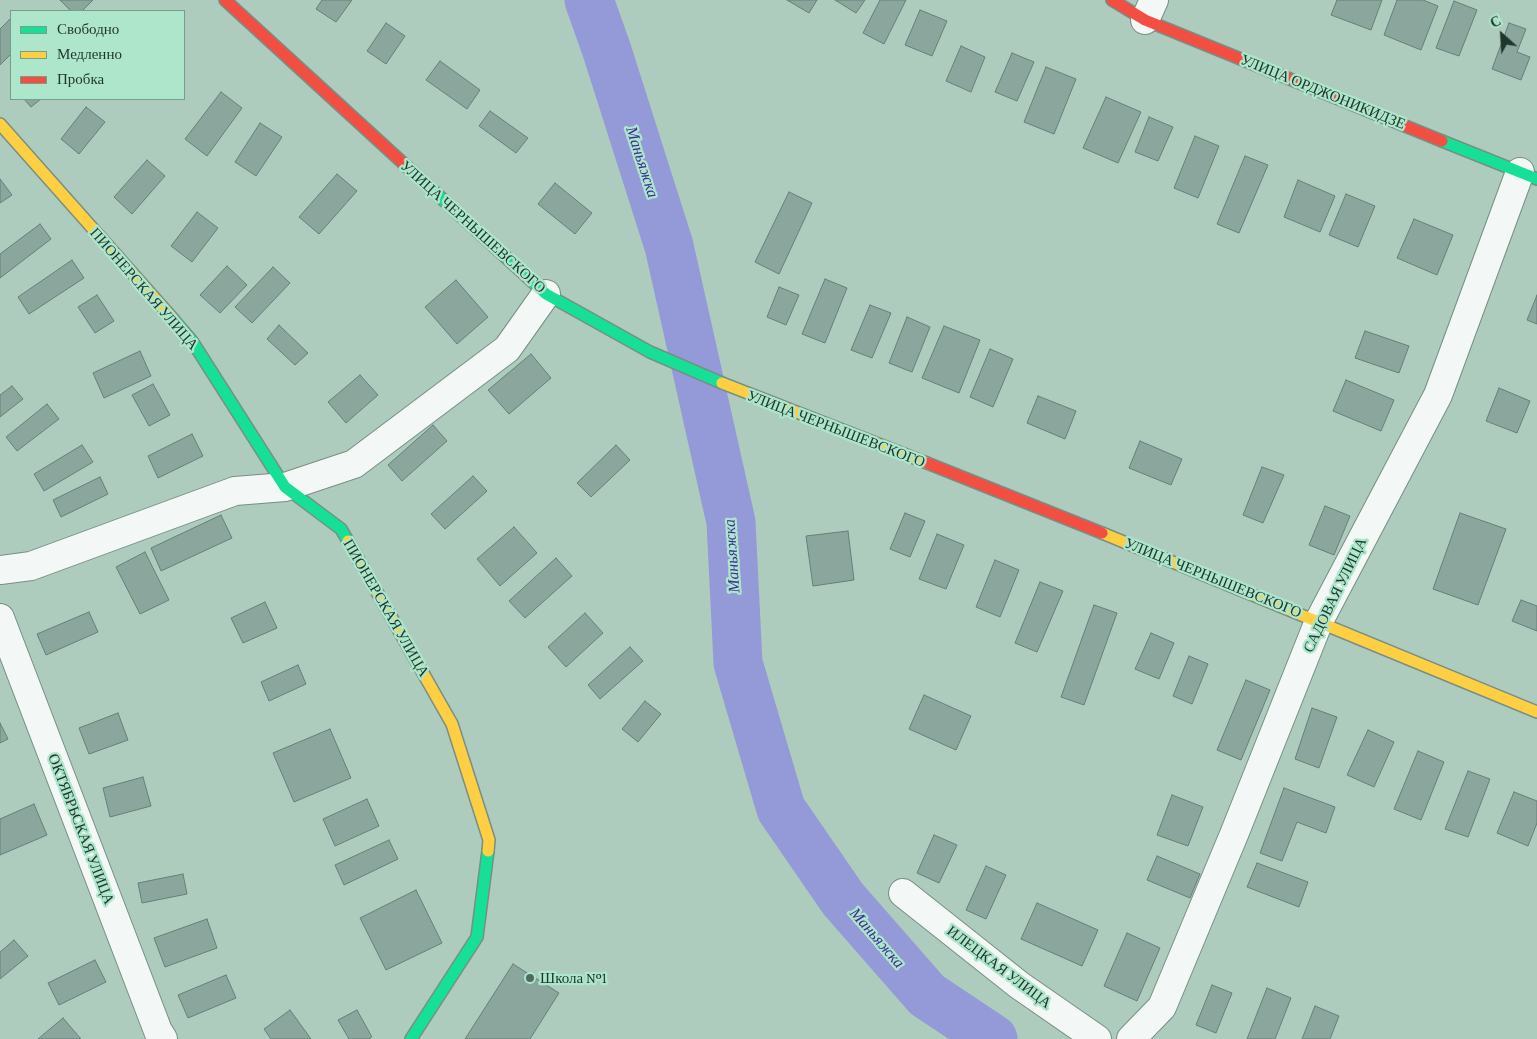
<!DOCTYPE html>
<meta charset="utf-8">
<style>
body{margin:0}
#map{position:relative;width:1537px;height:1039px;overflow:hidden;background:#adccbd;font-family:"Crimson Pro",serif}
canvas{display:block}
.legend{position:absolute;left:10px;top:10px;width:175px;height:90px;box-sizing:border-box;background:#ade6cb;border:1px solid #74a08b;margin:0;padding:6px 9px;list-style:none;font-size:15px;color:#1f362c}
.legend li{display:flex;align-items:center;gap:10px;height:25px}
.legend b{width:25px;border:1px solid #74a08b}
.north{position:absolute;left:1477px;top:10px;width:50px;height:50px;-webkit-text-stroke:4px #ade6cb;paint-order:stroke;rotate:334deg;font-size:14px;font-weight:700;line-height:20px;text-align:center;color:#1f362c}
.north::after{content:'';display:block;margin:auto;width:18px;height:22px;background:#1f362c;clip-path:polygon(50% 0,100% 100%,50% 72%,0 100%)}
</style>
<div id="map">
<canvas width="1537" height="1039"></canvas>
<ul class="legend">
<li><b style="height:6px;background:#16e098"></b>Свободно</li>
<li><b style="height:6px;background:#ffcf43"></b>Медленно</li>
<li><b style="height:6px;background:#f24e42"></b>Пробка</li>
</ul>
<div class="north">С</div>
</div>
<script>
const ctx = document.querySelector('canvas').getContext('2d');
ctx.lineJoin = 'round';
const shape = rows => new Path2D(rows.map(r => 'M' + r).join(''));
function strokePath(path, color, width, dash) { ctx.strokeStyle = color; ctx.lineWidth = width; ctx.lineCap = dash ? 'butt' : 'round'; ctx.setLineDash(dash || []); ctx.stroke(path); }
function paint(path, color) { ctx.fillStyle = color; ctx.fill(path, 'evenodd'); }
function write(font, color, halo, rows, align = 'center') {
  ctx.font = font + ' "Crimson Pro",serif'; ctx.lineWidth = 4.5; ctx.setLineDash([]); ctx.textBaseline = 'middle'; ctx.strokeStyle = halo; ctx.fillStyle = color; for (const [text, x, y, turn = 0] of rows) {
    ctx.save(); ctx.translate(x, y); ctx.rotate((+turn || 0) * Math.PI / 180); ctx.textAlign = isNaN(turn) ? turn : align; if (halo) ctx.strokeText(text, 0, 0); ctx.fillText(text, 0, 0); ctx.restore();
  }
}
strokePath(shape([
 [589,0,607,51,669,246,731,522,738,663,781,809,843,899,927,995,993,1039]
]), '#949ad8', 49);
const building = shape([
 [60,0,93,0,82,11,71,11,60,0],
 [322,0,352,0,336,22,316,9,322,0],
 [787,0,817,0,809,13,787,0],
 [835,0,865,0,856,13,835,0],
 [880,0,906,0,884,44,863,33,880,0],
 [1337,0,1382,0,1371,30,1331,15,1337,0],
 [1397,0,1423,0,1438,6,1421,50,1384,35,1397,0],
 [1454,1,1477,10,1459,56,1436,48,1454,1],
 [920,10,947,21,932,56,905,45,920,10],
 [11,18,11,54,0,65,0,29,11,18],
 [386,23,405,36,386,64,367,51,386,23],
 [1509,23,1526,29,1517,52,1530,57,1521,80,1492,69,1509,23],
 [961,46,985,57,971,92,946,81,961,46],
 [1012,53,1034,62,1017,101,995,92,1012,53],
 [440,61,480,90,467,109,426,80,440,61],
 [1046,67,1076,79,1054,134,1024,122,1046,67],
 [221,92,242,108,207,156,185,139,221,92],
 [1106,97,1141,112,1118,163,1083,148,1106,97],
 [24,99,41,99,31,107,24,99],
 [86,107,105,122,79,154,61,139,86,107],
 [490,111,528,138,516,153,479,126,490,111],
 [1149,117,1173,127,1158,161,1135,152,1149,117],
 [260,123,282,137,256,176,235,162,260,123],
 [1195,136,1219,146,1198,198,1174,188,1195,136],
 [1245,156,1268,165,1239,233,1217,224,1245,156],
 [147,160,165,176,132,214,114,197,147,160],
 [337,174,357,191,319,234,299,217,337,174],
 [0,179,12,195,0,203,0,179],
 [1298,180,1335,196,1320,232,1284,217,1298,180],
 [555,183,592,213,575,234,538,204,555,183],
 [789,192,812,203,779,274,755,262,789,192],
 [1346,194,1375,206,1358,247,1329,235,1346,194],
 [197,212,218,228,192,262,171,246,197,212],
 [1414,219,1453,235,1437,275,1397,258,1414,219],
 [40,224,51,239,0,278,0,254,40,224],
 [72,260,84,278,29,314,18,297,72,260],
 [227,266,247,285,220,313,200,295,227,266],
 [273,267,290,283,252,323,235,307,273,267],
 [825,279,847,288,825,343,802,334,825,279],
 [456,280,488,317,457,344,425,307,456,280],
 [779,287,799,295,786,325,767,317,779,287],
 [97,295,114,321,95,333,78,307,97,295],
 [1537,295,1537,324,1527,320,1537,295],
 [870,305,891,313,872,358,851,350,870,305],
 [907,317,930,327,912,372,889,363,907,317],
 [279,325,308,353,295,365,267,339,279,325],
 [944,326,980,340,959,393,922,378,944,326],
 [1365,331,1409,346,1399,373,1355,358,1365,331],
 [990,349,1013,359,993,407,970,397,990,349],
 [140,351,151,376,104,398,93,373,140,351],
 [531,354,551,378,509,414,488,390,531,354],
 [360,375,378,395,346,423,328,402,360,375],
 [1346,380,1394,400,1381,431,1333,411,1346,380],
 [153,384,170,415,149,426,132,395,153,384],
 [12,386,23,399,0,417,0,395,12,386],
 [1499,388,1530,401,1517,433,1486,421,1499,388],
 [1038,396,1076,411,1065,439,1027,423,1038,396],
 [47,404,59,419,17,451,6,437,47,404],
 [433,425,447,441,402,481,388,465,433,425],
 [192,434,203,456,158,478,148,456,192,434],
 [1140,441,1182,459,1171,485,1129,468,1140,441],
 [82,445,93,462,44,491,34,474,82,445],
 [616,445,630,460,591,497,577,483,616,445],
 [1262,467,1284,475,1263,523,1243,515,1262,467],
 [473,476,487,491,445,529,431,514,473,476],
 [100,477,108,494,61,517,53,500,100,477],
 [1325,506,1350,516,1334,555,1309,545,1325,506],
 [905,513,925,521,910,557,890,549,905,513],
 [1460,513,1506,529,1478,605,1433,589,1460,513],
 [221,515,232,538,161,571,151,548,221,515],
 [514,527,537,553,500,586,477,559,514,527],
 [848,531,854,580,813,586,806,536,848,531],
 [937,534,964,545,946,589,919,579,937,534],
 [145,552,169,600,140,614,116,567,145,552],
 [556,558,572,576,525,618,509,601,556,558],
 [995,560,1019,570,1000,617,976,607,995,560],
 [1040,582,1063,591,1037,652,1015,643,1040,582],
 [1521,600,1537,606,1537,631,1512,621,1521,600],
 [265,602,277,628,243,643,231,618,265,602],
 [1094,605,1117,613,1084,705,1061,697,1094,605],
 [89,612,98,632,46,655,37,634,89,612],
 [585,613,603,633,566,667,548,647,585,613],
 [1151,633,1174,643,1159,679,1135,669,1151,633],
 [630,647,643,661,600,699,588,685,630,647],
 [1189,656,1208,664,1192,704,1173,696,1189,656],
 [298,665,306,684,269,701,261,682,298,665],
 [1246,680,1270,690,1241,760,1217,750,1246,680],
 [924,695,971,716,956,750,909,729,924,695],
 [645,701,661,714,638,742,622,729,645,701],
 [1312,708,1337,717,1319,768,1295,759,1312,708],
 [118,713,128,740,89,754,79,728,118,713],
 [0,723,8,739,0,743,0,723],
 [330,729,351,778,294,802,273,753,330,729],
 [1368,730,1394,742,1374,787,1347,775,1368,730],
 [1418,751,1444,762,1421,820,1394,809,1418,751],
 [1468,771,1490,779,1468,837,1445,829,1468,771],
 [143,777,151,806,110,817,103,788,143,777],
 [1284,788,1335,807,1326,833,1297,822,1282,861,1260,853,1284,788],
 [1514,792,1537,801,1537,823,1528,846,1497,833,1514,792],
 [1172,795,1203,807,1188,846,1157,835,1172,795],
 [367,799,379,826,335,846,323,819,367,799],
 [34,804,47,835,0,855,0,819,34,804],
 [934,835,957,845,939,883,917,873,934,835],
 [389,840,398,859,344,885,335,865,389,840],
 [1157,856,1200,874,1190,898,1147,880,1157,856],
 [1257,863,1308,882,1299,907,1247,887,1257,863],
 [986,866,1006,875,986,919,966,910,986,866],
 [183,874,187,894,142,903,138,883,183,874],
 [416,890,442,943,386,970,360,918,416,890],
 [1037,903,1098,930,1082,966,1021,939,1037,903],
 [207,919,217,948,165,967,154,938,207,919],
 [1127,933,1160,948,1137,1001,1104,986,1127,933],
 [14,940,28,956,0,979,0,952,14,940],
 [95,960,106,982,59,1005,48,983,95,960],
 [513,964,559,993,530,1039,465,1039,513,964],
 [226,975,236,998,188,1018,178,995,226,975],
 [1212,985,1232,993,1216,1033,1196,1025,1212,985],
 [1267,988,1291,998,1275,1039,1247,1039,1267,988],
 [1315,1006,1339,1016,1330,1039,1302,1039,1315,1006],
 [290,1010,311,1039,271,1039,264,1029,290,1010],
 [357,1010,372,1037,368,1039,349,1039,338,1020,357,1010],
 [63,1018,81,1039,38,1039,63,1018]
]);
paint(building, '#8ba69d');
strokePath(building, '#648078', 1);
const street = shape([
 [1145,20,1154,0],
 [0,570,31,566,235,491,285,487,354,464,507,349,546,294],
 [0,618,158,1031,163,1039],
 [903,893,1019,985,1097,1039],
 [1131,1039,1162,1007,1235,832,1319,621,1438,395,1520,172]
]);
const fast = shape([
 [1442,141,1537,179],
 [427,185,546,294,650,352,722,383],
 [173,319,192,341,285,487,341,529,348,541],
 [411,1039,477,937,488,851]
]);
const slow = shape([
 [0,124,173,319],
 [722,383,927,463],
 [1102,533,1537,712],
 [348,541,452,724,489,840,488,851]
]);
const jam = shape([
 [225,0,427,185],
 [1112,0,1145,20,1442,141],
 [927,463,1102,533]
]);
strokePath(street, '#778f84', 30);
strokePath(fast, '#778f84', 14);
strokePath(slow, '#778f84', 14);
strokePath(jam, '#778f84', 14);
strokePath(street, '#f3f7f5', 28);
strokePath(fast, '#16e098', 11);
strokePath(slow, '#ffcf43', 11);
strokePath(jam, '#f24e42', 11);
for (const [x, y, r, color] of [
 [530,978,5,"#516a5f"]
]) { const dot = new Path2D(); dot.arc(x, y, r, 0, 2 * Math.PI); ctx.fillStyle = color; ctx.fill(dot); strokePath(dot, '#ade6cb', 2); }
write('15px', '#1f362c', '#ade6cb', [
 ["УЛИЦА ОРДЖОНИКИДЗЕ",1323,92,22],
 ["УЛИЦА ЧЕРНЫШЕВСКОГО",473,227,42],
 ["ПИОНЕРСКАЯ УЛИЦА",144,289,49],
 ["УЛИЦА ЧЕРНЫШЕВСКОГО",836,429,21],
 ["УЛИЦА ЧЕРНЫШЕВСКОГО",1213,578,22],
 ["САДОВАЯ УЛИЦА",1335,595,-64],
 ["ПИОНЕРСКАЯ УЛИЦА",386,608,60],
 ["ОКТЯБРЬСКАЯ УЛИЦА",81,829,69],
 ["ИЛЕЦКАЯ УЛИЦА",999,967,37]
]);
write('15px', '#1f362c', '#ade6cb', [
 ["Школа №1",540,978]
], 'left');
write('italic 16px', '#3f2b97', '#ade6cb', [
 ["Маньяжка",642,162,72],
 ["Маньяжка",732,556,-94],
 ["Маньяжка",877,938,49]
]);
</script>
